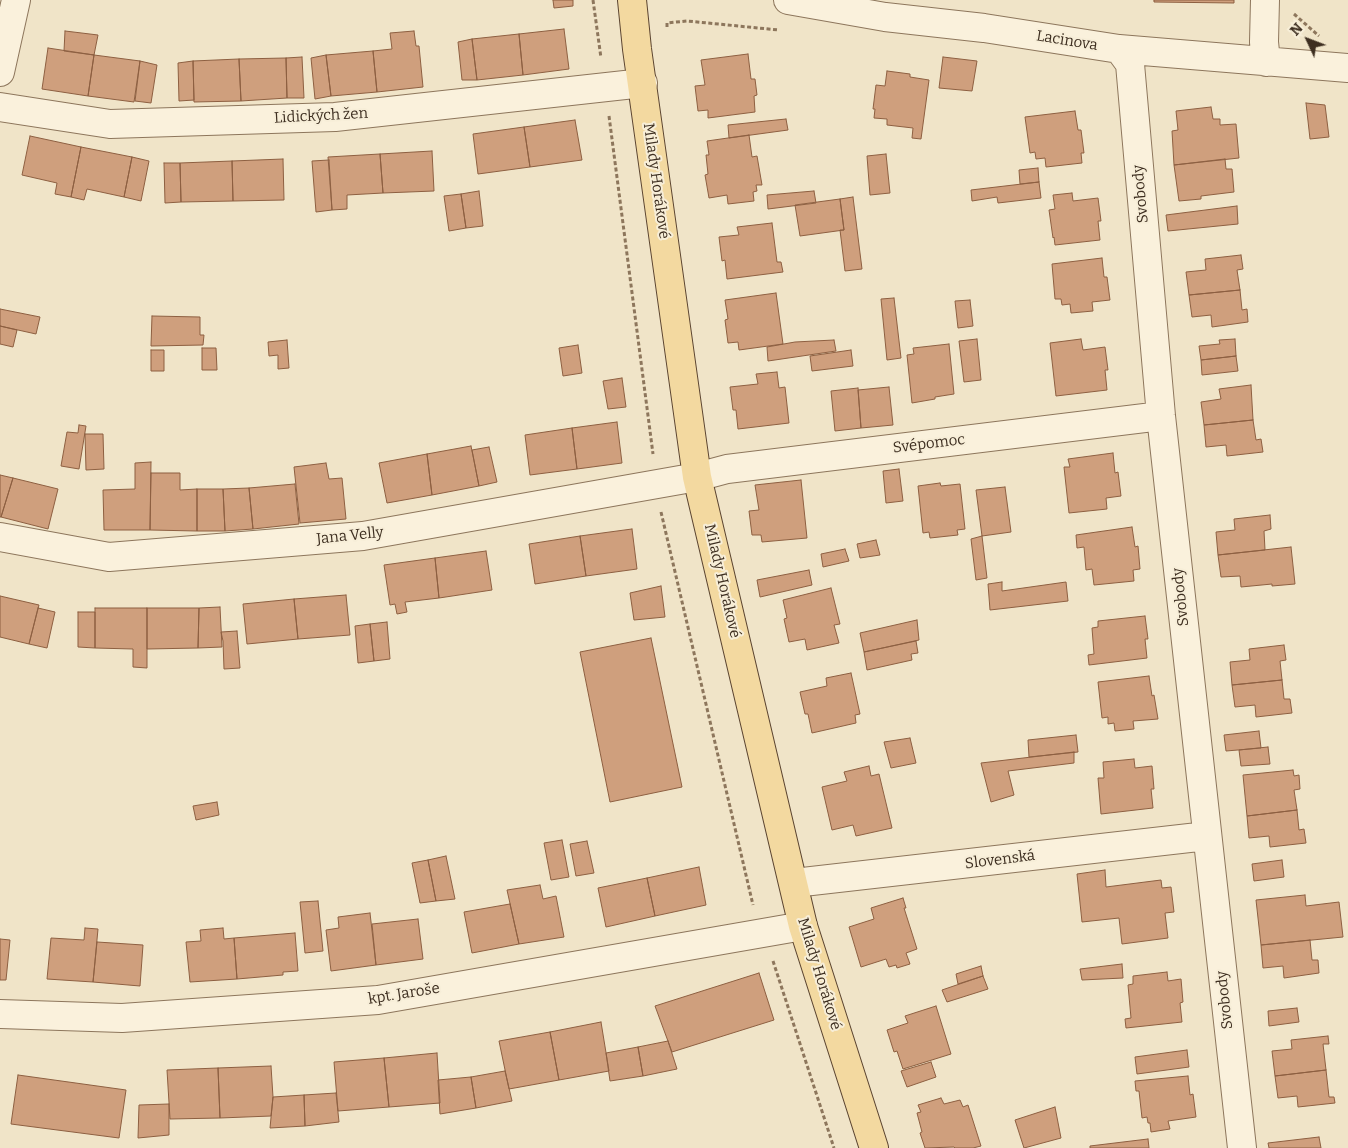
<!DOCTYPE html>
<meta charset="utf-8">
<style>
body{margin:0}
#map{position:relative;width:1348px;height:1148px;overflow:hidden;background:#f0e4c8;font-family:Bitter,serif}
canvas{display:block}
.north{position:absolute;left:1283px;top:15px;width:50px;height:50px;-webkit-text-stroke:4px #f7eed8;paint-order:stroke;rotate:313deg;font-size:14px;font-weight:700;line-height:20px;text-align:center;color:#3d2e20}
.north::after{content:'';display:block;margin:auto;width:18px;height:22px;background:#3d2e20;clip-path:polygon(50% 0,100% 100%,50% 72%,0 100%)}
</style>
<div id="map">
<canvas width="1348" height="1148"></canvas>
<div class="north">N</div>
</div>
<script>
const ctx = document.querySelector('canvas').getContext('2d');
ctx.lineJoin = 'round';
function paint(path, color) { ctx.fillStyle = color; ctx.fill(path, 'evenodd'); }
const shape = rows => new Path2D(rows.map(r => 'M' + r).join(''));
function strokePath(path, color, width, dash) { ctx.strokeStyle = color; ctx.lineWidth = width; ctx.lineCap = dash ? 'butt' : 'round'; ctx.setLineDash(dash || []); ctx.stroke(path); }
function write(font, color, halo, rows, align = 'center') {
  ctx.font = font + ' Bitter,serif'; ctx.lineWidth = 4; ctx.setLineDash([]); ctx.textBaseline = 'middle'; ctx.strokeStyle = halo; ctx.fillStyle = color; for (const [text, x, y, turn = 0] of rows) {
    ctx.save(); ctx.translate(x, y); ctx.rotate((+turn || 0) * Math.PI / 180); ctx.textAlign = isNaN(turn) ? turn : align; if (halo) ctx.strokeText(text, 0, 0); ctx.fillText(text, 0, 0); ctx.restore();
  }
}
const building = shape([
 [553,0,573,0,573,6,554,8,553,0],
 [1154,0,1234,0,1234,3,1154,2,1154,0],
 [564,29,569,69,523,75,519,34,564,29],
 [65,31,98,35,94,55,64,51,65,31],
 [414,31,416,46,419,46,423,87,377,92,373,51,392,49,390,33,414,31],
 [519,34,523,75,477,80,472,39,519,34],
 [472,39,477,80,462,80,458,42,472,39],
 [48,48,94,55,88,96,42,89,48,48],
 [373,51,377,92,331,96,326,55,373,51],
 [748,54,751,79,755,79,757,95,754,96,755,112,708,118,708,110,698,111,695,86,705,85,701,60,748,54],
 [94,55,140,61,134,102,88,96,94,55],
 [326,55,331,96,315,99,311,58,326,55],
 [302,57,304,98,287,98,286,58,302,57],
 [943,57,977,61,972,91,939,88,943,57],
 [286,58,287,98,241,101,239,59,286,58],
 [239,59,241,101,194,102,193,61,239,59],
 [140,61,157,65,151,103,135,101,140,61],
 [193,61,194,100,179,101,178,63,193,61],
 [887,71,910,74,910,77,929,80,921,139,912,138,913,128,887,125,887,119,874,118,875,109,873,109,876,85,885,86,887,71],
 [1306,103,1325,105,1329,137,1310,139,1306,103],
 [1211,107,1213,119,1220,119,1220,125,1236,124,1239,158,1174,165,1172,131,1178,130,1176,111,1211,107],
 [1075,111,1078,130,1081,130,1084,153,1081,153,1082,163,1046,167,1045,158,1036,159,1035,152,1030,153,1025,117,1075,111],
 [786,119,788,130,729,138,728,125,786,119],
 [575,120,582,160,530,167,524,127,575,120],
 [524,127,530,167,478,174,473,134,524,127],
 [749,135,752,157,757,156,762,185,756,185,757,191,753,192,754,201,728,204,727,195,709,198,705,175,708,174,706,155,709,155,707,141,749,135],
 [30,136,81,147,71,197,55,194,57,183,22,175,30,136],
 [81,147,132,157,124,197,87,189,84,200,71,197,81,147],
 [432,151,434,191,383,193,380,154,432,151],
 [380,154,383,193,347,195,347,209,332,210,328,157,380,154],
 [886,154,890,193,870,195,867,156,886,154],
 [132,157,149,161,141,201,124,197,132,157],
 [283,159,284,200,233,201,232,161,283,159],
 [1225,159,1226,169,1232,169,1234,192,1201,196,1201,199,1179,201,1174,165,1225,159],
 [329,160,332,210,316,212,312,161,329,160],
 [232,161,233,201,181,202,180,163,232,161],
 [164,163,180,163,181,202,165,203,164,163],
 [1038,168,1039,182,1020,184,1019,170,1038,168],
 [1039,182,1041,198,998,203,997,197,972,201,971,190,1039,182],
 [479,191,483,226,466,228,461,194,479,191],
 [814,191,816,203,768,209,767,195,814,191],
 [1072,193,1073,201,1098,198,1101,221,1098,221,1100,240,1055,245,1054,237,1053,238,1049,210,1055,209,1053,195,1072,193],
 [461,194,466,228,449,231,444,196,461,194],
 [853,197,862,269,845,271,840,230,844,230,840,199,853,197],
 [840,199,844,230,800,236,795,205,840,199],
 [1237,206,1238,224,1168,231,1166,215,1237,206],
 [772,223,777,262,781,262,783,272,727,279,725,260,722,261,719,237,739,235,737,227,772,223],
 [1241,255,1243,269,1237,270,1240,290,1189,295,1186,272,1206,270,1205,259,1241,255],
 [1102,258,1104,277,1107,277,1110,300,1092,302,1093,311,1071,313,1070,304,1062,305,1061,299,1055,299,1052,264,1102,258],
 [1240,290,1242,310,1247,309,1248,322,1212,327,1211,315,1192,317,1189,295,1240,290],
 [776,293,783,344,739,350,738,342,728,343,725,320,728,319,725,300,776,293],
 [894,298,901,358,887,360,881,299,894,298],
 [970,300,973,326,958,328,955,301,970,300],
 [0,309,40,317,36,334,0,326,0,309],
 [152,316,200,317,200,335,204,335,203,345,151,346,152,316],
 [0,326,17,330,13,347,0,344,0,326],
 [977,339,981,380,964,382,959,341,977,339],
 [1081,339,1083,350,1105,347,1108,370,1105,370,1107,390,1056,396,1050,343,1081,339],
 [1235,339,1236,356,1201,360,1199,346,1220,344,1219,340,1235,339],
 [287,340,289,368,278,369,278,355,269,356,268,342,287,340],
 [834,340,836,351,768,361,767,347,795,342,834,340],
 [949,344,954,394,935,397,935,399,912,403,907,355,914,354,913,348,949,344],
 [578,345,582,373,563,376,559,348,578,345],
 [202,348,216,348,217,370,202,370,202,348],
 [151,350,164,350,164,371,151,371,151,350],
 [851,350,853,366,812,371,810,356,851,350],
 [1236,356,1238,371,1202,375,1201,360,1236,356],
 [777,372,779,388,785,387,789,423,738,429,736,410,733,410,730,387,758,384,756,374,777,372],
 [622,378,626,407,608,409,603,381,622,378],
 [1251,385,1253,420,1204,425,1201,402,1221,399,1219,389,1251,385],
 [889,387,893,425,861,428,858,390,889,387],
 [858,388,861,428,835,431,831,391,858,388],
 [1253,420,1256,440,1261,439,1263,452,1227,456,1226,445,1206,447,1204,425,1253,420],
 [617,422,622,463,577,469,572,428,617,422],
 [79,425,86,426,79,469,61,466,67,432,78,433,79,425],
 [572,428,577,469,530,475,525,435,572,428],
 [85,434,103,434,104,469,86,470,85,434],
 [471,446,479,486,432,495,427,454,471,446],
 [489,447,497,482,479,486,472,450,489,447],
 [1113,453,1115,473,1118,472,1121,496,1106,498,1107,509,1069,513,1064,467,1070,467,1068,459,1113,453],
 [427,454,432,495,387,503,379,463,427,454],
 [151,462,150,530,104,530,103,490,135,489,135,463,151,462],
 [326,463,329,479,342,478,346,519,300,523,294,467,326,463],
 [899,469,903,501,886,503,883,471,899,469],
 [151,473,180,473,180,490,197,489,197,531,150,530,151,473],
 [0,475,13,478,1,517,0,517,0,475],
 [13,478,58,489,48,529,1,517,13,478],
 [801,480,807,538,762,542,761,535,752,535,749,511,759,510,755,485,801,480],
 [940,483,941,486,960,484,965,529,957,530,958,535,930,538,929,532,923,533,918,486,940,483],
 [295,484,299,524,253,529,249,488,295,484],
 [1005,487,1011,532,982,536,976,490,1005,487],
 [249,488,253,529,225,531,223,489,249,488],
 [197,489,223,489,225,531,197,531,197,489],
 [1270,515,1271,529,1264,531,1265,550,1218,555,1216,532,1235,530,1234,519,1270,515],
 [1132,527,1135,547,1138,546,1140,569,1133,570,1134,581,1094,585,1092,569,1086,570,1084,547,1077,548,1076,535,1132,527],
 [632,529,637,569,586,576,580,536,632,529],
 [580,536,586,576,535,584,529,544,580,536],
 [982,536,987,578,976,580,971,539,982,536],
 [876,540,880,555,860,558,857,544,876,540],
 [1291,547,1295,584,1272,586,1272,584,1241,587,1240,576,1221,577,1218,555,1291,547],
 [845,549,849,561,823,567,821,554,845,549],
 [486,551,492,590,439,598,435,558,486,551],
 [435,558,439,598,405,602,407,612,397,614,395,604,390,605,384,565,435,558],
 [809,570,812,585,760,597,757,580,809,570],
 [1002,582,1002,591,1066,582,1068,601,990,610,988,584,1002,582],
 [661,586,665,617,634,620,630,593,661,586],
 [831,588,840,624,834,625,839,643,807,650,805,639,789,642,784,619,787,618,783,600,831,588],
 [346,595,350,635,298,639,294,599,346,595],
 [0,596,39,605,29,644,0,637,0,596],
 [294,599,298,639,247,644,243,604,294,599],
 [220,607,222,647,198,648,199,608,220,607],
 [38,608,55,612,47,648,29,644,38,608],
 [95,608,147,608,147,668,133,667,133,649,95,648,95,608],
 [147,608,199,608,198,648,147,649,147,608],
 [78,612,95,612,95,648,78,647,78,612],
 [1145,616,1148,639,1145,639,1147,658,1089,665,1088,655,1094,654,1092,628,1098,627,1098,621,1145,616],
 [917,620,919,640,864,652,860,633,917,620],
 [387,622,390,659,374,661,370,624,387,622],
 [370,624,374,661,358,663,355,626,370,624],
 [237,631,240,668,224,669,223,641,221,632,237,631],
 [651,638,682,787,610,802,580,652,651,638],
 [916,641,918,653,911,654,912,660,867,670,864,652,916,641],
 [1284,645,1286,660,1280,661,1282,680,1232,685,1230,662,1250,660,1249,649,1284,645],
 [851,673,860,714,855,715,856,723,812,733,808,714,805,714,800,692,827,686,826,678,851,673],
 [1149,676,1152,696,1154,695,1158,719,1133,721,1134,729,1115,731,1114,723,1108,724,1108,717,1102,718,1098,682,1149,676],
 [1282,680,1284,699,1290,699,1292,713,1256,717,1255,705,1235,707,1232,685,1282,680],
 [1259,731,1261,748,1226,751,1224,735,1259,731],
 [1076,735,1078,752,1029,757,1028,740,1076,735],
 [910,738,916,763,891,768,884,742,910,738],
 [1268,747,1270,764,1241,766,1239,750,1268,747],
 [1074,752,1074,763,1008,771,1014,795,991,802,981,763,1074,752],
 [1134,759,1135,768,1152,766,1154,789,1151,789,1153,808,1101,814,1098,778,1104,778,1103,762,1134,759],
 [869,766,871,776,879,774,892,828,856,836,853,825,832,830,822,787,847,781,844,772,869,766],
 [1293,770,1294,776,1299,775,1300,789,1294,790,1297,810,1247,816,1243,775,1293,770],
 [217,802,219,815,196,820,193,806,217,802],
 [1297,810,1299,830,1304,829,1306,843,1270,847,1269,836,1249,838,1247,816,1297,810],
 [562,840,569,877,551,880,544,843,562,840],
 [587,841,594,873,576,876,570,844,587,841],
 [446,856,455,899,436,901,428,860,446,856],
 [428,860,436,901,420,903,412,863,428,860],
 [1282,860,1284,877,1254,881,1252,864,1282,860],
 [699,867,706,905,655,916,647,878,699,867],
 [1105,870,1106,887,1161,880,1162,888,1171,887,1174,912,1165,913,1168,938,1122,944,1119,918,1082,922,1077,874,1105,870],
 [647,878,655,916,606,927,598,888,647,878],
 [540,885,543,899,556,896,564,937,519,944,507,890,540,885],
 [1305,895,1306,906,1339,902,1343,937,1261,945,1256,900,1305,895],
 [903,898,906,908,904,908,917,949,906,953,910,964,897,968,896,965,889,967,886,959,861,967,849,927,874,919,871,908,903,898],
 [318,901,323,951,305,953,300,902,318,901],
 [510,904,519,944,472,953,464,912,510,904],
 [370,913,376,965,331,971,326,930,339,928,338,917,370,913],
 [418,919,423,959,376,965,372,924,418,919],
 [85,928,98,929,93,982,47,979,51,938,84,940,85,928],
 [223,928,224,939,234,938,237,979,190,982,186,942,201,941,200,930,223,928],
 [295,933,298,971,283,972,283,975,237,979,234,938,295,933],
 [0,939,10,940,6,980,0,980,0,939],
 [1310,940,1312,960,1318,960,1319,973,1284,978,1283,966,1263,968,1261,945,1310,940],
 [97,942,143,945,140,986,93,982,97,942],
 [1122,964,1123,978,1082,980,1080,969,1122,964],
 [981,966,983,976,958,984,956,974,981,966],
 [1167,972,1168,981,1181,979,1183,1002,1180,1003,1182,1022,1126,1028,1125,1019,1131,1018,1128,985,1133,984,1133,976,1167,972],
 [759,973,774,1020,672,1052,655,1006,759,973],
 [983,976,988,989,947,1002,942,990,983,976],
 [936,1006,951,1054,903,1069,897,1051,894,1052,887,1030,908,1023,905,1016,936,1006],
 [1297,1008,1299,1022,1269,1026,1268,1011,1297,1008],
 [601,1022,609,1071,559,1080,550,1032,601,1022],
 [550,1032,559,1080,509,1089,499,1041,550,1032],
 [1328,1036,1329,1044,1323,1044,1326,1070,1275,1076,1272,1051,1292,1049,1291,1040,1328,1036],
 [668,1041,677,1069,643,1076,638,1047,668,1041],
 [638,1047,643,1076,610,1081,606,1053,638,1047],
 [1187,1050,1189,1067,1137,1074,1135,1057,1187,1050],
 [437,1053,440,1103,389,1107,384,1058,437,1053],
 [384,1058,389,1107,338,1111,334,1062,384,1058],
 [931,1062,936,1077,907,1087,901,1071,931,1062],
 [271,1066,273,1097,271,1116,220,1118,218,1068,271,1066],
 [218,1068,220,1118,170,1119,167,1070,218,1068],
 [1326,1070,1329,1097,1334,1097,1335,1103,1298,1107,1297,1096,1278,1098,1275,1076,1326,1070],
 [505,1071,512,1101,476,1108,471,1077,505,1071],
 [18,1075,126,1090,119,1138,11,1124,18,1075],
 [1188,1076,1190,1095,1193,1094,1196,1117,1168,1121,1170,1129,1151,1132,1150,1123,1148,1123,1147,1117,1142,1118,1139,1091,1136,1091,1135,1081,1188,1076],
 [471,1077,476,1108,440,1114,438,1080,471,1077],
 [336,1093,339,1122,305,1126,304,1095,336,1093],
 [304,1095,305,1126,270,1128,273,1097,304,1095],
 [941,1098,944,1104,960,1100,963,1107,968,1105,981,1146,973,1148,955,1148,954,1147,925,1148,920,1133,922,1132,917,1113,921,1112,918,1105,941,1098],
 [169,1104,169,1135,138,1138,139,1105,169,1104],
 [1055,1107,1061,1138,1024,1148,1015,1120,1055,1107],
 [1319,1137,1321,1148,1269,1148,1268,1143,1319,1137],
 [1148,1139,1149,1148,1090,1148,1090,1146,1148,1139]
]);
paint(building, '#cf9f7d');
strokePath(building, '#8d5f41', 1);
const minor = shape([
 [788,0,885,17,984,28,1119,49,1348,68],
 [1265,0,1264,42,1266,62],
 [1119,49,1130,64,1161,416,1242,1148],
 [0,72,16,0],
 [0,107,110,124,335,117,643,83],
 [0,537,109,557,363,536,697,477,727,469,1161,416],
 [794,883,1207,836],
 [0,1014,122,1018,378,1000,803,926]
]);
const major = shape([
 [632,0,637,49,697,477,803,926,874,1148]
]);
strokePath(minor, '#8d765c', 30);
strokePath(major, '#5b4430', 30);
strokePath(shape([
 [593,0,601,58],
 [1294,14,1319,36],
 [667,27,667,23,687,21,779,30],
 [609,116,653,454],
 [661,512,753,905],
 [773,961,834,1148]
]), '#8d765c', 3, [4, 2.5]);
strokePath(minor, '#faf1dc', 28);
strokePath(major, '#f3d9a0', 28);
write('15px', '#3d2e20', '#f7eed8', [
 ["Lacinova",1067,41,9],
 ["Lidických žen",321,116,-3],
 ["Milady Horákové",656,181,82],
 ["Svobody",1141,194,-95],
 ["Svépomoc",929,444,-7],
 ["Jana Velly",350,536,-6],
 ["Milady Horákové",722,581,77],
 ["Svobody",1181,597,-96],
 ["Slovenská",1000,860,-7],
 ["Milady Horákové",819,974,73],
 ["kpt. Jaroše",404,994,-9],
 ["Svobody",1225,1000,-96]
]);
</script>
